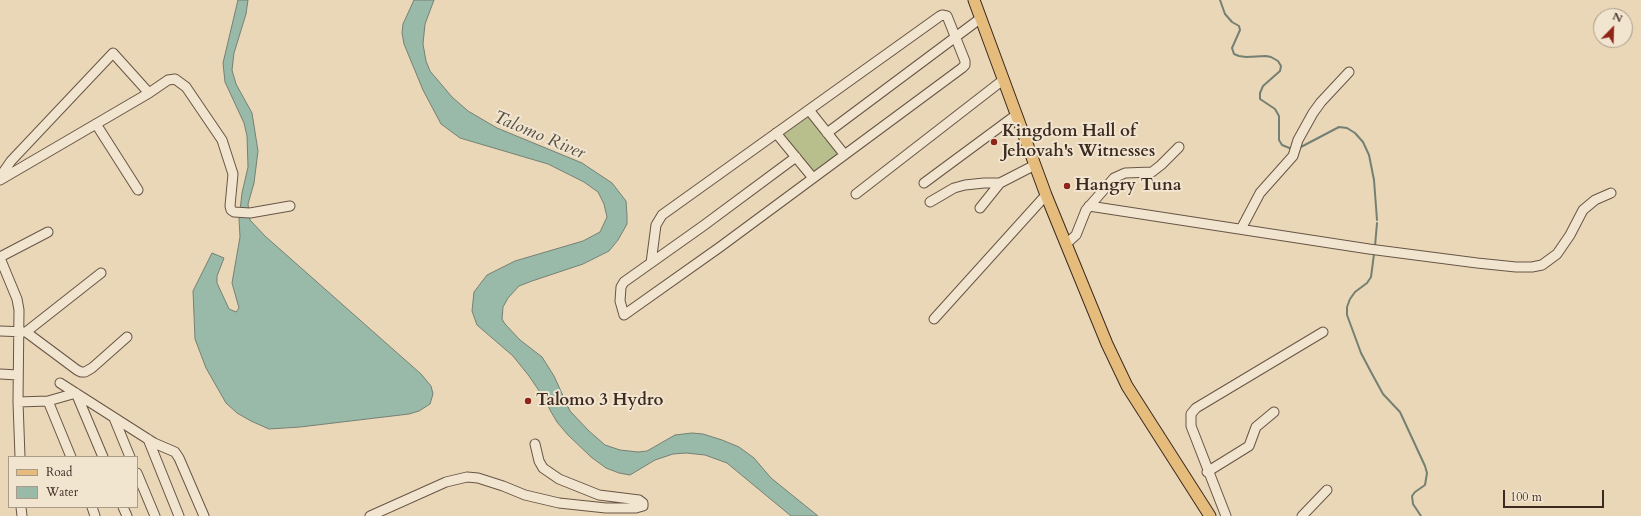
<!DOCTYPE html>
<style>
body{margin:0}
#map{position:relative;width:1641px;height:516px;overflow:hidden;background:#ead7b7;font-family:Cardo,serif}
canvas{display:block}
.legend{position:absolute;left:8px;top:456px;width:130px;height:52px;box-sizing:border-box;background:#f1e5d0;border:1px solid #a99a8a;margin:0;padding:5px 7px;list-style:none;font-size:12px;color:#3c2a21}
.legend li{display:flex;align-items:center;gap:8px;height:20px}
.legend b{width:20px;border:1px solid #a99a8a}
.north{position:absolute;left:1593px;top:8px;width:40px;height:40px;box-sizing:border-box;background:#f1e5d0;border:1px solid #a99a8a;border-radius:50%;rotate:23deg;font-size:11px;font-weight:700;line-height:16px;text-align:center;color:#3c2a21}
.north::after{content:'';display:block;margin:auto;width:14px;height:18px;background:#8f2418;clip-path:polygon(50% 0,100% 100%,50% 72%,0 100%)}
.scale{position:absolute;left:1503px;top:490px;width:101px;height:18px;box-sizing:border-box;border:2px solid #3c2a21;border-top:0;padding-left:5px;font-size:12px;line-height:14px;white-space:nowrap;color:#3c2a21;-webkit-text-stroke:3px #f1e5d0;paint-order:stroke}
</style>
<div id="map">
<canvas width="1641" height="516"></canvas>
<ul class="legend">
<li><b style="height:5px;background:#e5bc7c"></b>Road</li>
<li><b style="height:11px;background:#99baa9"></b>Water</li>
</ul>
<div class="north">N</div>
<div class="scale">100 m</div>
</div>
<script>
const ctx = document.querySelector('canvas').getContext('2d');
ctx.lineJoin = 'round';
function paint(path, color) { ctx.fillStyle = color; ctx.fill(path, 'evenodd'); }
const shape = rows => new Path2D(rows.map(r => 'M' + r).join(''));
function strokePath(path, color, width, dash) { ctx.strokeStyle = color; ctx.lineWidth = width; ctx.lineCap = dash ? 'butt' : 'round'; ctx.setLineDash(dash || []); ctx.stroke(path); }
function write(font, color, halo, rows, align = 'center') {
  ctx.font = font + ' Cardo,serif'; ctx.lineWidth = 4; ctx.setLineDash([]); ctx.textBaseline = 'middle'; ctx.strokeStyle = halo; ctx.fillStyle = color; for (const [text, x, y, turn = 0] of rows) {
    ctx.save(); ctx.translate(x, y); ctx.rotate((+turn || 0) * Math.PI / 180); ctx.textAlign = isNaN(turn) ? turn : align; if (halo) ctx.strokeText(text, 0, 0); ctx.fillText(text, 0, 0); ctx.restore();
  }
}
paint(shape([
 [807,115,839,154,813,173,781,135]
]), '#b9be8d');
const water = shape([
 [238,0,248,0,246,14,234,53,232,70,236,84,252,113,258,151,254,183,248,204,250,220,265,236,421,374,431,386,433,394,430,404,419,411,409,414,300,427,269,429,251,421,237,413,226,403,206,368,195,339,193,291,212,253,224,258,217,276,217,283,229,309,236,312,239,308,232,283,240,237,239,219,242,193,248,167,247,136,244,123,225,82,223,63,238,0],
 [414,0,434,0,425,24,423,44,426,61,430,71,452,97,468,111,497,128,582,163,612,183,626,201,627,215,627,224,618,240,609,251,583,264,532,281,519,286,508,298,503,307,502,319,505,324,520,340,542,357,554,376,570,411,589,431,605,445,620,450,638,452,647,451,675,435,692,433,703,434,722,440,739,447,754,458,771,478,818,516,791,516,727,463,705,455,686,453,673,454,655,460,630,475,619,473,606,468,591,457,567,434,557,422,550,410,546,401,529,376,513,356,477,325,472,311,474,292,487,275,515,261,583,241,600,232,607,217,604,204,598,192,584,182,548,164,460,138,441,124,423,90,404,44,402,33,403,24,414,0]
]);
paint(water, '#99baa9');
strokePath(water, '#748073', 1);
strokePath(shape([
 [1220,0,1225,14,1232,22,1239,26,1240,30,1232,48,1234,54,1239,56,1246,57,1266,56,1271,57,1278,61,1281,66,1280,71,1263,86,1260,93,1260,99,1275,109,1279,116,1279,140,1282,145,1292,149],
 [1299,148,1339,127,1347,128,1355,133,1363,142,1369,155,1374,180,1377,220],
 [1375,246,1377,223],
 [1374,254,1371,277,1367,283,1355,292,1350,299,1347,307,1347,315,1361,353,1371,372,1383,394,1400,412,1425,466,1427,473,1425,485,1415,492,1412,496,1413,504,1421,516]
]), '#748073', 2);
const minor = shape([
 [809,110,844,154],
 [96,124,138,190],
 [776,133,813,178],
 [827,133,981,18],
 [0,177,11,161,113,53,149,93],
 [0,180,149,93,168,80,175,79,186,87,222,140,233,174,230,206,231,210,234,212,250,213,290,206],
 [924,183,1016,115],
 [856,194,1003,80],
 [930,202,954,188,965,185,984,183,1000,183],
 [1089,206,1369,249,1477,263,1516,267,1532,267,1542,265,1557,254,1570,235,1583,210,1595,200,1611,193],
 [980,208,1000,183,1035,165],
 [1241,229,1260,193,1293,156,1298,140,1313,113,1321,102,1349,72],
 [1066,244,1076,235,1086,210,1114,178,1125,173,1152,172,1161,165,1179,147],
 [0,257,48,232],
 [0,258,17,299,19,310,18,402,20,457],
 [651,263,656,225,662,215,940,16,942,15,947,16,965,61,965,65,962,68,720,247,624,315,620,301,621,287,624,282,703,226,796,157],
 [934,319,1046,195],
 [0,331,26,332,77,370,81,372,85,372,92,368,127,337],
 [26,332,101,273],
 [0,374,18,375],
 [60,383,154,443,175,452,179,458,204,516],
 [76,393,103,457],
 [48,401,71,457],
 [18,402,48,401,76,393],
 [114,418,130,457],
 [148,439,179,516],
 [1207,472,1249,446,1256,427,1274,412],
 [137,473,155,516],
 [21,507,22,516],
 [92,507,95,516],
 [123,507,127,516],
 [370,516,446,482,467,477,478,478,503,486,525,495,559,503,606,508,636,508,643,506,643,503,639,500,599,495,559,479,543,468,539,461,535,444],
 [1226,516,1191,426,1191,414,1196,408,1323,332],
 [1302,516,1327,490]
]);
const major = shape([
 [974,0,1046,195,1107,344,1127,386,1210,516]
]);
strokePath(minor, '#685546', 11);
strokePath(major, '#3c2a21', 13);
strokePath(minor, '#f1e5d0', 9);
strokePath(major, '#e5bc7c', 11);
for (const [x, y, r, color] of [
 [994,142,4,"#8f2418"],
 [1067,186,4,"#8f2418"],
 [528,401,4,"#8f2418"]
]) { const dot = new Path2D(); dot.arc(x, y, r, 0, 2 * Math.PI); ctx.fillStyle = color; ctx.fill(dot); strokePath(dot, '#f1e5d0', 1.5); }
write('bold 17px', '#3c2a21', '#f1e5d0', [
 ["Kingdom Hall of",1002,132],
 ["Jehovah's Witnesses",1002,152],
 ["Hangry Tuna",1075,186],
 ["Talomo 3 Hydro",536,401]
], 'left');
write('italic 18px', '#534e43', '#f1e5d0', [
 ["Talomo River",539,136,23]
]);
</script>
